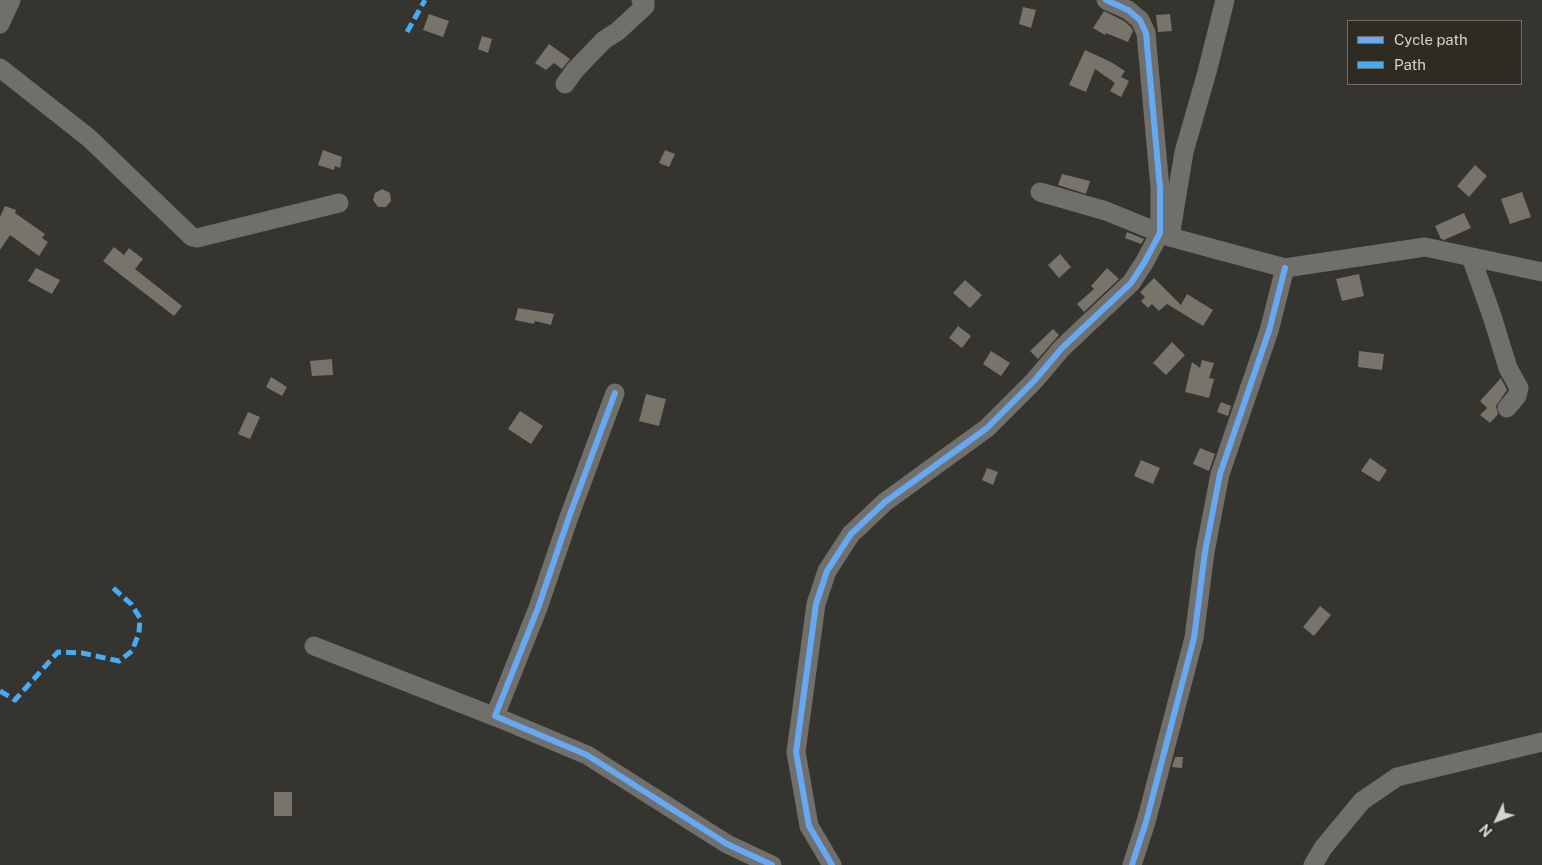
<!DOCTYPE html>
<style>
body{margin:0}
#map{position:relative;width:1542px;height:865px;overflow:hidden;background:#35342f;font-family:"Public Sans",sans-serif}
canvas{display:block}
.legend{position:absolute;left:1347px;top:20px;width:175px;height:65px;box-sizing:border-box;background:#2e2c22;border:1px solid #716f67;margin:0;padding:6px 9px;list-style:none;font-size:15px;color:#d5d4ce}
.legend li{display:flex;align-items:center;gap:10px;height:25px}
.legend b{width:25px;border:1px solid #716f67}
.north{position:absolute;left:1472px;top:795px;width:50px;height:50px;-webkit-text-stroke:4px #2e2c22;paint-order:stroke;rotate:227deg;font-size:14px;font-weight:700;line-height:20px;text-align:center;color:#d5d4ce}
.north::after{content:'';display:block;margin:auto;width:18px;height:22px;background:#d5d4ce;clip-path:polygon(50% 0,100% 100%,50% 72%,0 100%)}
</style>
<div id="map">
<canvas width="1542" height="865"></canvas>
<ul class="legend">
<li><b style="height:6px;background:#66a8f1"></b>Cycle path</li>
<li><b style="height:6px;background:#46acf6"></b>Path</li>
</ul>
<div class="north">N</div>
</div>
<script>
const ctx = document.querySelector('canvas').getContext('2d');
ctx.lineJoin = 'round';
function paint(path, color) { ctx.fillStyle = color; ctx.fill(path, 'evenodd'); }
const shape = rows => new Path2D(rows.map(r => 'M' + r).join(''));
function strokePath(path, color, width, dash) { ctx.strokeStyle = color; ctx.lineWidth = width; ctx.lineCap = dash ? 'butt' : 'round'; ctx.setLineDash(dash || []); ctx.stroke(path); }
paint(shape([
 [1023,7,1036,10,1031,28,1019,24],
 [1104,11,1124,21,1131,27,1133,31,1128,42,1106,33,1105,35,1093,28],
 [429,14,449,21,443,37,423,30],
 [1170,14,1172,31,1158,32,1156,15],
 [482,36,492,39,488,53,478,49],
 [549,44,570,59,562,69,554,63,546,70,535,63],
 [1085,50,1111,62,1125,71,1121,77,1129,81,1121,97,1110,91,1115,83,1095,69,1086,92,1069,85],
 [323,150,342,157,340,168,335,166,334,170,318,165],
 [665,150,675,154,669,167,659,163],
 [1475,165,1487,176,1469,197,1457,186],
 [1062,174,1090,181,1086,194,1058,185],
 [382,189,390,193,391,201,386,207,378,207,373,200,375,193],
 [1522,192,1531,217,1510,224,1501,199],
 [5,206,16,210,15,213,45,234,42,238,48,242,39,256,10,235,0,250,0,217],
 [1464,213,1471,228,1444,240,1441,239,1435,226],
 [1127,232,1144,239,1141,244,1125,238],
 [114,247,124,255,129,248,143,259,135,269,182,306,174,316,103,261],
 [1060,254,1071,267,1059,278,1048,265],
 [36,268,60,280,52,294,28,281],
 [1107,268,1119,279,1084,312,1077,304,1094,289,1091,286],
 [1359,274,1364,296,1342,301,1336,279],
 [1154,278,1181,305,1187,294,1213,310,1203,326,1167,304,1159,311,1152,304,1148,308,1141,301,1145,297,1140,292],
 [965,280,982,295,970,308,953,293],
 [518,308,554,314,551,325,535,321,534,324,515,320],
 [958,326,971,336,962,348,949,338],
 [1053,329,1059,335,1038,359,1030,351],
 [1172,342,1185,355,1166,375,1153,363],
 [991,351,1010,363,1001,376,983,364],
 [1359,351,1384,354,1382,370,1358,367],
 [332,359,333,375,312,376,310,361],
 [1202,360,1214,363,1209,378,1214,379,1209,398,1185,392,1192,362,1200,368],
 [271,377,287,387,282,396,266,387],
 [1501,378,1507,390,1496,406,1498,414,1490,423,1480,415,1487,408,1480,401],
 [646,394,666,399,659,426,639,421],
 [1221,402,1231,406,1228,416,1217,412],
 [520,411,543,426,531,444,508,429],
 [248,412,260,417,250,439,238,434],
 [1200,448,1215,454,1209,471,1193,464],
 [1370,458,1387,470,1379,482,1361,471],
 [1141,460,1160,468,1153,484,1134,476],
 [987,468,998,472,993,485,982,480],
 [1320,606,1331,615,1314,636,1303,627],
 [1175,757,1183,757,1182,768,1172,767],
 [274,792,292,792,292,816,274,816]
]), '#777469');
strokePath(shape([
 [0,24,11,0],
 [0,68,89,138,192,237,197,238,339,203],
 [565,84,575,70,604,40,618,31,645,6,645,2,641,0],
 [1040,192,1106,211,1170,237,1285,268,1425,247,1542,272],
 [1170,237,1184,152,1207,72,1225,0],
 [1471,257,1492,316,1508,368,1519,388,1517,396,1507,408],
 [314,646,506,721,587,755,727,844,772,865],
 [495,716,538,608,569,517,615,393],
 [832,865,809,826,796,752,816,604,827,571,851,534,885,502,987,428,1034,381,1062,348,1131,283,1144,263,1160,233,1160,188,1146,33,1140,20,1128,10,1106,0],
 [1132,865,1146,822,1194,638,1205,552,1220,474,1269,331,1285,268],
 [1313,865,1323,848,1362,801,1397,777,1542,742]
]), '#706f6b', 19);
strokePath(shape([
 [407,32,425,0],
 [0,691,15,700,58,652,82,653,119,661,132,651,139,633,140,618,131,604,111,586]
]), '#46acf6', 5, [10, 5]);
strokePath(shape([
 [615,393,569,517,538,608,495,716,587,755,727,844,772,865],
 [832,865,809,826,796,752,816,604,827,571,851,534,885,502,987,428,1034,381,1062,348,1131,283,1144,263,1160,233,1160,188,1146,33,1140,20,1128,10,1106,0],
 [1132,865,1146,822,1194,638,1205,552,1220,474,1269,331,1285,268]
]), '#66a8f1', 6);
</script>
